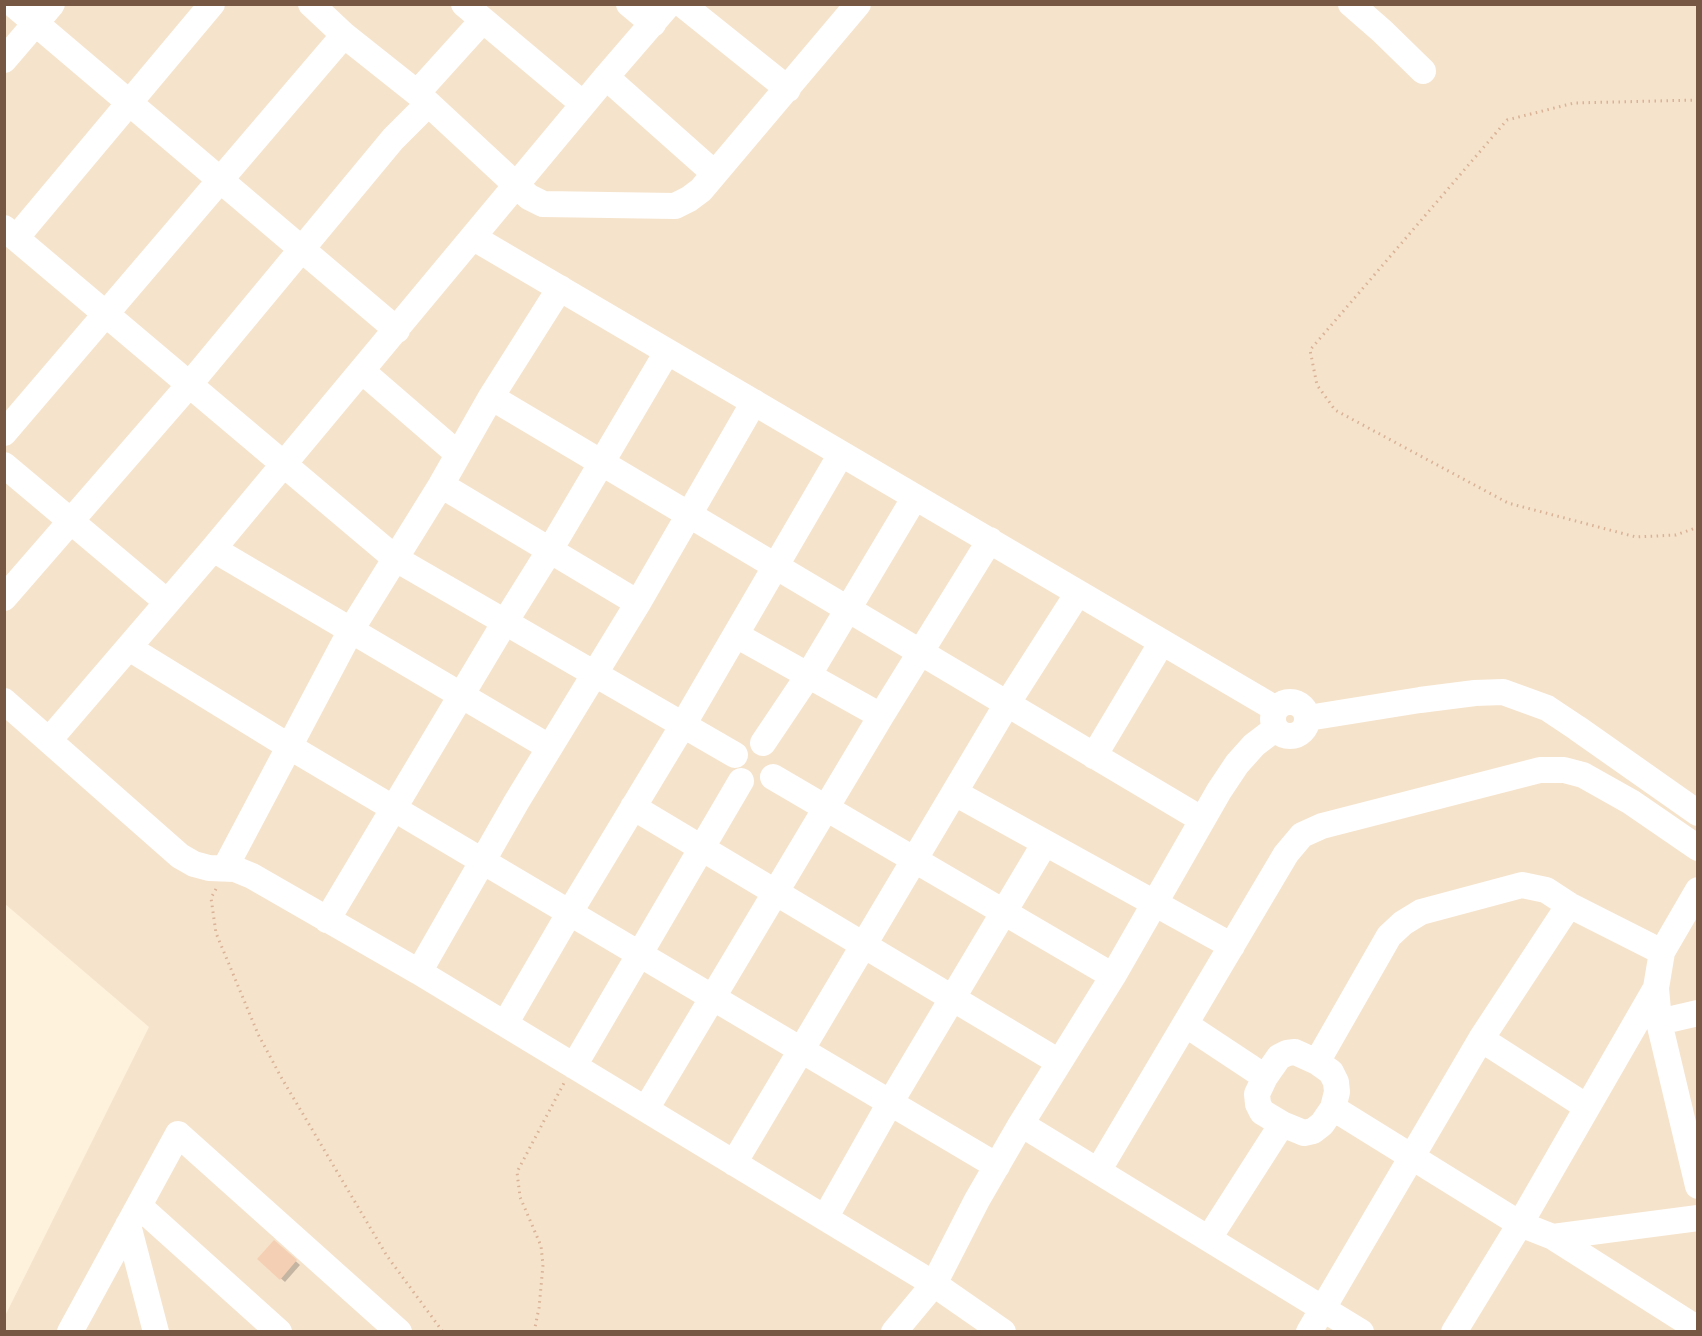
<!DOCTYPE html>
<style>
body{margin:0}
#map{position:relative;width:1702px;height:1336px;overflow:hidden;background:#fef2dd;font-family:"Noto Sans",sans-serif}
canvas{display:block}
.frame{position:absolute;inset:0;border:6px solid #755744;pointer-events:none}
</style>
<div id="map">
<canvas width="1702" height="1336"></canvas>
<div class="frame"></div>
</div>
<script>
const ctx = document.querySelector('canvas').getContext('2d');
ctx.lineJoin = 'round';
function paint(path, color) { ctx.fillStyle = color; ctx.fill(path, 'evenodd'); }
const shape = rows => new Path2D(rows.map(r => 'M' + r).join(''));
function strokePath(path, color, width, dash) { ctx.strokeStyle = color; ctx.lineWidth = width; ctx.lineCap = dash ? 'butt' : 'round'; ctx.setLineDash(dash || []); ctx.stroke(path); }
paint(shape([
 [5,5,1697,5,1697,1331,5,1332,4,1318,149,1027,5,904]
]), '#f6e3cb');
paint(shape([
 [274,1242,300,1265,285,1282,263,1263]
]), '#0003');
paint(shape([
 [274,1240,297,1260,280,1280,257,1259]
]), '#f5cfb3');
strokePath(shape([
 [1698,100,1574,103,1507,120,1310,350,1317,385,1335,410,1508,503,1636,537,1676,535,1698,527],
 [216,889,211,898,216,933,258,1034,281,1077,387,1256,443,1332],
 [534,1332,539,1308,543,1265,541,1246,520,1197,517,1172,564,1083]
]), '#d9b297', 3, [1.5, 4.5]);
strokePath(shape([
 [13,4,397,330],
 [311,4,344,35,417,93,529,197,543,204,675,206,689,199,701,190,858,4],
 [464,4,583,104],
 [629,4,653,24],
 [682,4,788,89],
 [1351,4,1382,31,1423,71],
 [4,60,52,4],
 [606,77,714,173],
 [417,93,483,20],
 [4,228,396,559,735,755],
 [16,238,212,4],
 [474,238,1276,709],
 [362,371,458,454],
 [491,397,1201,819],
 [4,433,344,35],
 [4,465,167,602],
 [441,485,638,603],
 [213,549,549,747],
 [4,598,189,385,393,139,428,104],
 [736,635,881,716],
 [129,648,290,747,997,1166],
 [4,701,180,856,194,864,209,868,235,869,252,876,419,972,934,1284,1003,1332],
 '1273 719a17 17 0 1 1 34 0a17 17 0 1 1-34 0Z',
 [1308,718,1420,700,1475,693,1503,692,1547,708,1577,728,1698,813],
 [50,739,213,549,606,77,669,4],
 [763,743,808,676,915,497],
 [1094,756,1162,642],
 [773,777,1113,976],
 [955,793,1232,946],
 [633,807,1059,1062],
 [225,868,351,630,441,485,491,397,560,288],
 [1698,890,1662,952,1656,988,1659,1022,1698,1186],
 [327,920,505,622,550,550,667,352],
 [419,972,517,801,638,603,754,402],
 [1659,1022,1698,1013],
 [505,1024,570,912,683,725,841,454],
 [1185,1024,1265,1077],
 [1481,1039,1587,1107],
 [1295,1052,1317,1062,1331,1072,1336,1082,1337,1092,1333,1108,1322,1124,1313,1131,1304,1133,1282,1124,1262,1112,1258,1104,1257,1094,1265,1077,1279,1057,1287,1053,1295,1052],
 [1317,1062,1389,936,1403,923,1421,912,1522,885,1546,890,1569,905,1662,952],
 [574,1066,741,781],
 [1333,1108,1520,1224,1553,1237,1698,1218],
 [646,1109,881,716,990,540],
 [1021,1124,1113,976,1219,791,1237,764,1254,745,1275,729],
 [734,1163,1007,704,1078,593],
 [1098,1171,1286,854,1302,835,1322,826,1540,770,1564,770,1583,775,1631,802,1698,848],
 [139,1206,279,1332],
 [825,1218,890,1103,1045,843],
 [128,1225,156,1332],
 [1553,1237,1698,1329],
 [1209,1238,1282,1124],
 [70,1332,178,1134,399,1332],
 [894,1332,934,1284,977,1200,1021,1124,1361,1332],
 [1309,1332,1481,1039,1569,905],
 [1454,1332,1520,1224,1656,988]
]), '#fff', 26);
</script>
